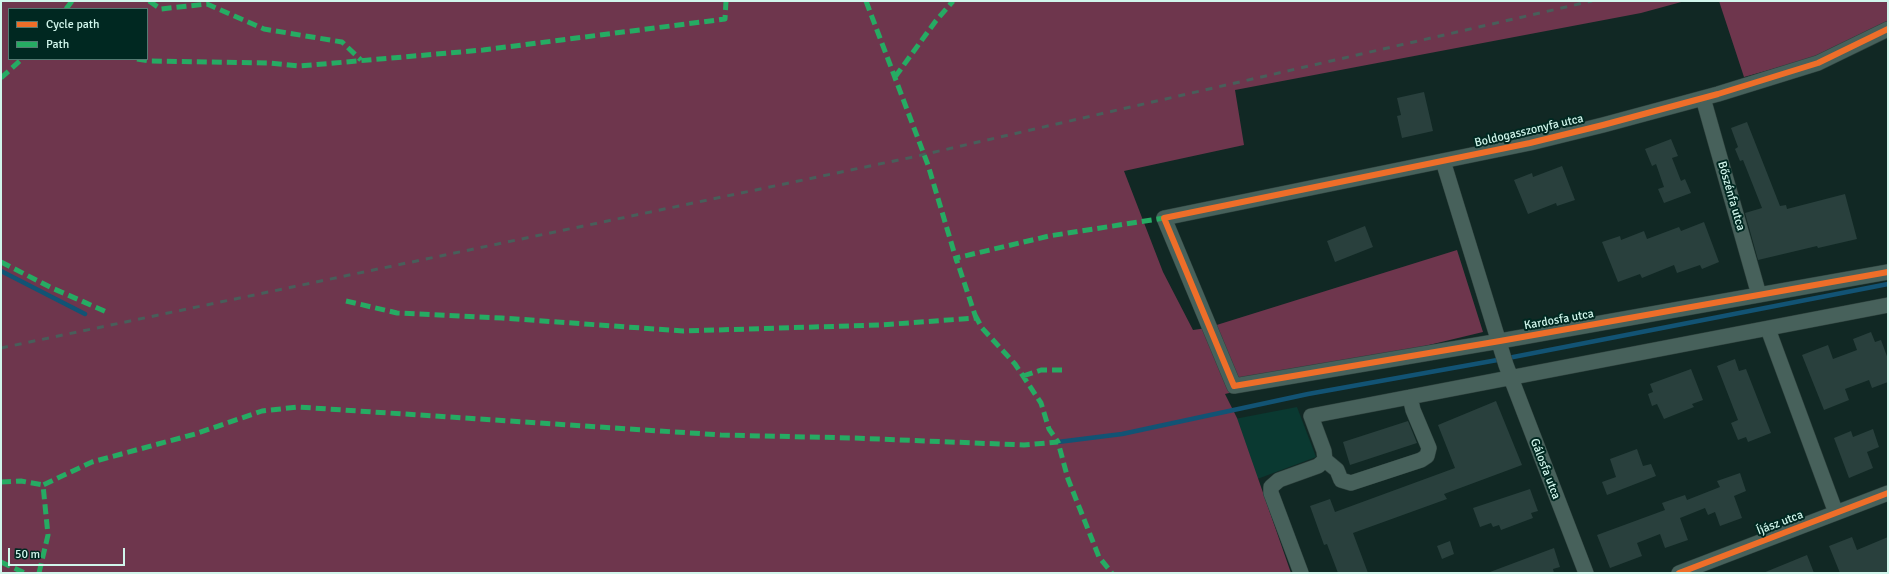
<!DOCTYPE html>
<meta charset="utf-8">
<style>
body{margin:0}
#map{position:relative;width:1889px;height:574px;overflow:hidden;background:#112824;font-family:Signika,sans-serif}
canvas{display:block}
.frame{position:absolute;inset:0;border:2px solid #d1f6ec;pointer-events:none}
.legend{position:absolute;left:8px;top:8px;width:140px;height:52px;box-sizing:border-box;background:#002821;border:1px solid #547a72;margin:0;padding:5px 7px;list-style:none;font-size:12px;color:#d1f6ec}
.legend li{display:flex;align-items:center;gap:8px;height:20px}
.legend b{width:20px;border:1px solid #547a72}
.scale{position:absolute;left:8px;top:548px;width:117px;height:18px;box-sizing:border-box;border:2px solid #d1f6ec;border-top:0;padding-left:5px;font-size:12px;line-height:14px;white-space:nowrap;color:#d1f6ec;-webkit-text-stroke:3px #002821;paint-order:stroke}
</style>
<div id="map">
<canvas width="1889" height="574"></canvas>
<div class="frame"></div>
<ul class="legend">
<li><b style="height:5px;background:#ee6e29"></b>Cycle path</li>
<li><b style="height:5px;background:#26ab63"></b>Path</li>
</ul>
<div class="scale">50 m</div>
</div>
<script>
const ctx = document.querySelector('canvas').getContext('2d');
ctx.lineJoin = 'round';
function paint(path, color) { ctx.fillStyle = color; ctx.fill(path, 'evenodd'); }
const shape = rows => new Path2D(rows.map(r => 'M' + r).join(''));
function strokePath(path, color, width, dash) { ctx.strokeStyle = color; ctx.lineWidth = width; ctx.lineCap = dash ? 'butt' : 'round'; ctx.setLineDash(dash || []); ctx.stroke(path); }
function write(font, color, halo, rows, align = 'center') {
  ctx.font = font + ' Signika,sans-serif'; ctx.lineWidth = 4; ctx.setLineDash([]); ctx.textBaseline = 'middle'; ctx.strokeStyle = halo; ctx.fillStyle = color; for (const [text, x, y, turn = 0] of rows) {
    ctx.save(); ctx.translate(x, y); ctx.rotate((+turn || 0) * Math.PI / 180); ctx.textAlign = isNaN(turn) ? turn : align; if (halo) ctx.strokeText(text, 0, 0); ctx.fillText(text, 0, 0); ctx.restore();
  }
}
paint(shape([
 [1297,407,1316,457,1244,484,1224,421]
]), '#0a3931');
paint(shape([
 [1,1,1685,1,1641,13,1235,90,1244,145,1124,171,1163,272,1193,330,1207,328,1457,250,1483,332,1225,394,1237,418,1291,573,1,573],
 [9,9,147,9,147,59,9,59],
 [1719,1,1888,1,1888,37,1744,77]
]), '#6e364d');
strokePath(shape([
 [1,271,85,314],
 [1058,442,1122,434,1308,394,1503,359,1888,284]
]), '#125374', 4.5);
paint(shape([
 [1424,92,1433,131,1402,138,1397,116,1401,115,1397,98],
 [1747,122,1780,206,1786,205,1787,209,1845,194,1857,239,1818,248,1817,246,1758,260,1745,213,1762,208,1743,160,1740,161,1735,149,1738,147,1731,128],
 [1671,139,1678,156,1672,158,1681,181,1685,179,1691,193,1664,203,1658,189,1664,187,1656,164,1652,166,1645,149],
 [1562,166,1575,200,1557,206,1556,203,1528,214,1514,180,1532,173,1533,177],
 [1704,222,1719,262,1702,269,1700,265,1677,273,1674,265,1642,278,1640,274,1618,282,1602,242,1620,236,1621,240,1644,231,1647,239,1679,227,1681,231],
 [1365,226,1373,247,1335,262,1327,241],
 [1871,332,1875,342,1881,340,1888,359,1888,382,1872,388,1869,380,1845,389,1849,400,1824,410,1802,355,1828,345,1833,359,1857,350,1853,339],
 [1735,359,1739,371,1746,369,1771,433,1748,442,1746,437,1738,440,1731,423,1738,420,1717,366],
 [1691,369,1703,400,1692,404,1694,407,1664,419,1657,404,1652,406,1648,394,1653,392,1650,384],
 [1496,401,1522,465,1444,494,1447,499,1353,533,1368,573,1338,573,1327,544,1324,545,1310,506,1330,499,1335,512,1455,468,1438,425],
 [1408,421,1417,443,1350,465,1343,442],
 [1873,429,1879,447,1867,452,1873,468,1849,478,1834,438,1851,431,1853,437],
 [1637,449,1643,466,1651,464,1656,476,1607,495,1602,482,1616,477,1610,459],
 [1740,473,1746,491,1734,496,1742,518,1720,526,1715,512,1708,515,1705,508,1680,518,1688,540,1665,548,1660,534,1637,543,1642,556,1610,568,1597,535,1665,510,1662,503,1685,495,1687,500,1720,487,1717,481],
 [1530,489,1538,511,1531,513,1533,518,1501,530,1499,525,1493,527,1491,523,1480,527,1473,508],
 [1852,537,1857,550,1888,537,1888,573,1840,573,1829,546],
 [1450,541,1454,554,1442,559,1437,546],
 [1554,548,1560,567,1553,569,1554,573,1490,573,1490,572],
 [1807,555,1814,573,1763,573]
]), '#29403d');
const minor = shape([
 [1888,29,1818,63,1718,94,1603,125,1530,143,1164,218,1234,386,1500,341,1888,272],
 [1703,98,1759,295],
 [1443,161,1506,365,1586,573],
 [1768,329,1836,513],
 [1325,460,1337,470,1341,480,1351,483,1421,460,1427,456,1429,448,1413,410,1410,397],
 [1301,573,1271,493,1271,487,1279,480,1318,466,1325,460,1324,451,1311,416,1888,305],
 [1679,573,1888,493]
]);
strokePath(minor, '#2f423e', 16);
strokePath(minor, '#47615b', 15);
strokePath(shape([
 [1,348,913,157,1592,1]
]), '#485e5a', 3, [7, 7]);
strokePath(shape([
 [149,1,161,9,207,4,264,29,342,42,361,60],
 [866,1,928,165,957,262],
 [66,9,72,1],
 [137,59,149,61,268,63,300,66,483,50,725,19,726,1],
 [895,77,935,22,953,1],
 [1,78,22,59],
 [1,262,52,288,109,313],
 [346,301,397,313,502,318,683,331,880,325,976,318,956,258,1049,236,1164,218],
 [975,315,982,328,1015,364,1041,403,1049,429,1058,442],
 [1023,376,1041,370,1064,370],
 [1,482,21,481,43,485],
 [1,562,25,573],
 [39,573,48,535,43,485,92,462,195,434,262,411,298,407,721,435,853,438,1024,445,1058,442,1068,479,1099,557,1112,573]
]), '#26ab63', 5, [10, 5]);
strokePath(shape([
 [1888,29,1818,63,1718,94,1603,125,1530,143,1164,218,1234,386,1500,341,1888,272],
 [1679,573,1888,493]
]), '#ee6e29', 6);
write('12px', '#d1f6ec', '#002821', [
 ["Boldogasszonyfa utca",1529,131,-13],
 ["Bőszénfa utca",1731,196,74],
 ["Kardosfa utca",1559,320,-10],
 ["Gálosfa utca",1545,469,69],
 ["Íjász utca",1780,523,-21]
]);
</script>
